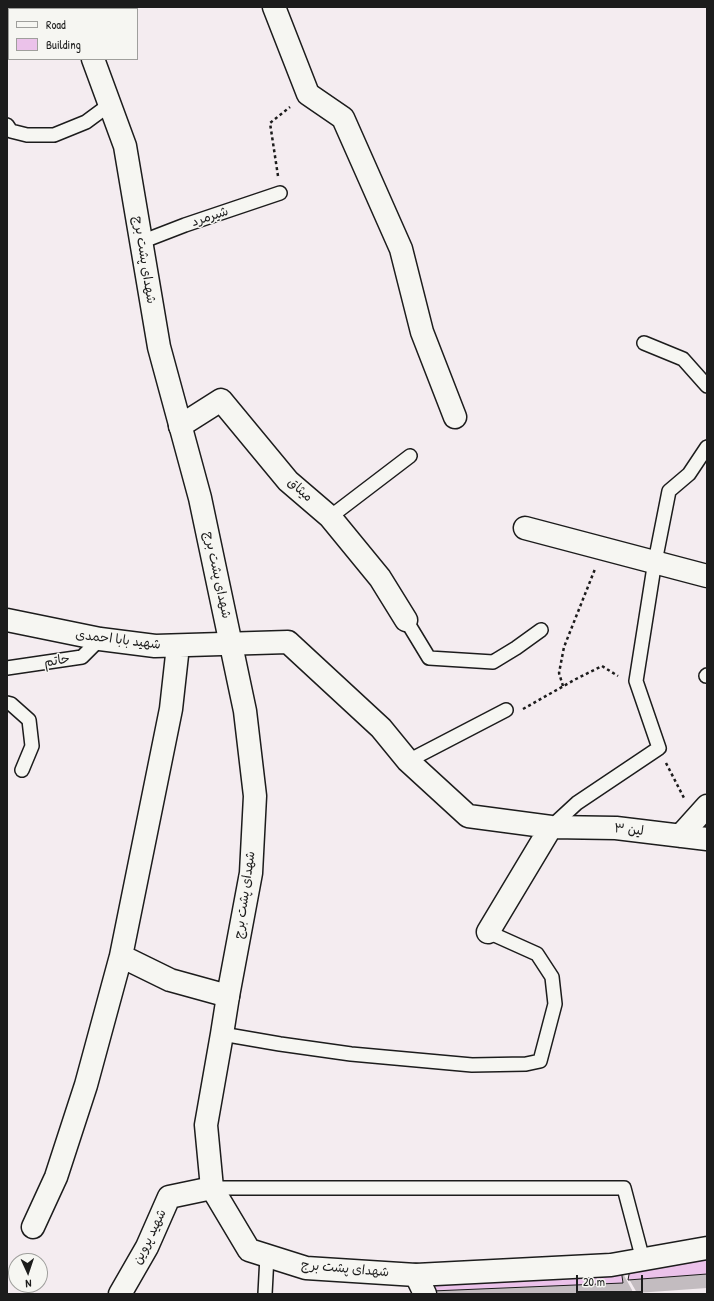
<!DOCTYPE html>
<meta charset="utf-8">
<style>
body{margin:0}
#map{position:relative;width:714px;height:1301px;overflow:hidden;background:#f4ecf0;font-family:"Patrick Hand",sans-serif}
canvas{display:block}
.frame{position:absolute;inset:0;border:8px solid #1c1c1c;pointer-events:none}
.legend{position:absolute;left:8px;top:8px;width:130px;height:52px;box-sizing:border-box;background:#f6f6f2;border:1px solid #9f9f9c;margin:0;padding:5px 7px;list-style:none;font-size:12px;color:#1c1c1c}
.legend li{display:flex;align-items:center;gap:8px;height:20px}
.legend b{width:20px;border:1px solid #9f9f9c}
.north{position:absolute;left:8px;top:1253px;width:40px;height:40px;box-sizing:border-box;background:#f6f6f2;border:1px solid #9f9f9c;border-radius:50%;rotate:177deg;font-size:11px;font-weight:700;line-height:16px;text-align:center;color:#1c1c1c}
.north::after{content:'';display:block;margin:auto;width:14px;height:18px;background:#1c1c1c;clip-path:polygon(50% 0,100% 100%,50% 72%,0 100%)}
.scale{position:absolute;left:576px;top:1275px;width:67px;height:18px;box-sizing:border-box;border:2px solid #1c1c1c;border-top:0;padding-left:5px;font-size:12px;line-height:14px;white-space:nowrap;color:#1c1c1c;-webkit-text-stroke:3px #f6f6f2;paint-order:stroke}
</style>
<div id="map">
<canvas width="714" height="1301"></canvas>
<div class="frame"></div>
<ul class="legend">
<li><b style="height:5px;background:#f6f6f2"></b>Road</li>
<li><b style="height:11px;background:#ebc2ea"></b>Building</li>
</ul>
<div class="north">N</div>
<div class="scale">20 m</div>
</div>
<script>
const ctx = document.querySelector('canvas').getContext('2d');
ctx.lineJoin = 'round';
function paint(path, color) { ctx.fillStyle = color; ctx.fill(path, 'evenodd'); }
const shape = rows => new Path2D(rows.map(r => 'M' + r).join(''));
function strokePath(path, color, width, dash) { ctx.strokeStyle = color; ctx.lineWidth = width; ctx.lineCap = dash ? 'butt' : 'round'; ctx.setLineDash(dash || []); ctx.stroke(path); }
function write(font, color, halo, rows, align = 'center') {
  ctx.font = font + ' "Patrick Hand","Playpen Sans Arabic",sans-serif'; ctx.lineWidth = 3; ctx.setLineDash([]); ctx.textBaseline = 'middle'; ctx.strokeStyle = halo; ctx.fillStyle = color; for (const [text, x, y, turn = 0] of rows) {
    ctx.save(); ctx.translate(x, y); ctx.rotate((+turn || 0) * Math.PI / 180); ctx.textAlign = isNaN(turn) ? turn : align; if (halo) ctx.strokeText(text, 0, 0); ctx.fillText(text, 0, 0); ctx.restore();
  }
}
paint(shape([
 [707,1258,707,1288,637,1293,629,1279],
 [621,1270,632,1290,633,1294,433,1294,426,1281]
]), '#0003');
const building = shape([
 [707,1257,707,1274,628,1280,630,1269,707,1257],
 [621,1269,623,1283,432,1291,424,1280,621,1269]
]);
paint(building, '#ebc2ea');
strokePath(building, '#1c1c1c', 1);
const lane = shape([
 [7,125,11,131,27,135,54,135,86,122,109,105],
 [141,242,185,225,280,193],
 [644,343,683,359,707,386],
 [330,517,410,456],
 [406,620,429,658,493,662,516,648,541,630],
 [7,668,82,657,100,639],
 [706,676,707,675],
 [7,703,11,704,29,720,32,746,22,770],
 [408,761,506,710],
 [551,827,577,803,659,748,636,681,654,567,669,491,689,474,707,447],
 [222,1034,280,1044,351,1054,472,1065,526,1064,540,1061,555,1004,552,977,537,954,488,932],
 [212,1188,624,1188,643,1260],
 [265,1294,267,1256]
]);
const street = shape([
 [274,7,308,94,343,118,401,249,422,332,455,417],
 [180,426,221,400,288,481,330,517,380,578,406,620],
 [525,528,707,576],
 [7,620,100,639,155,646,288,642,381,728,408,761,468,816,551,827,616,828,707,839],
 [680,836,707,806],
 [488,932,551,827],
 [121,956,170,980,228,996],
 [33,1227,56,1177,86,1085,121,956,171,709,178,646],
 [416,1275,425,1294],
 [120,1294,147,1247,169,1197,212,1188]
]);
const secondary = shape([
 [75,7,75,9],
 [93,59,125,146,159,347,200,498,245,711,255,796,251,873,228,996,222,1034,206,1125,212,1188,249,1250,306,1268,416,1275,611,1265,707,1248]
]);
strokePath(lane, '#1c1c1c', 16);
strokePath(street, '#1c1c1c', 25);
strokePath(secondary, '#1c1c1c', 25);
strokePath(shape([
 [278,176,270,123,290,107],
 [563,686,559,673,564,647,595,569],
 [523,709,576,679,602,666,618,676],
 [666,763,684,798]
]), '#1c1c1c', 2.5, [3, 3]);
strokePath(lane, '#f6f6f2', 13);
strokePath(street, '#f6f6f2', 22);
strokePath(secondary, '#f6f6f2', 22);
write('13px', '#1c1c1c', '#f6f6f2', [
 ["شیرمرد",210,217,-18],
 ["شهدای پشت برج",144,260,81],
 ["میثاق",300,490,42],
 ["شهدای پشت برج",217,575,78],
 ["شهید بابا احمدی",118,640,7],
 ["حاتم",57,661,-9],
 ["لین ۳",629,830,6],
 ["شهدای پشت برج",245,895,-82],
 ["شهید پروین",150,1237,-64],
 ["شهدای پشت برج",345,1269,5]
]);
</script>
